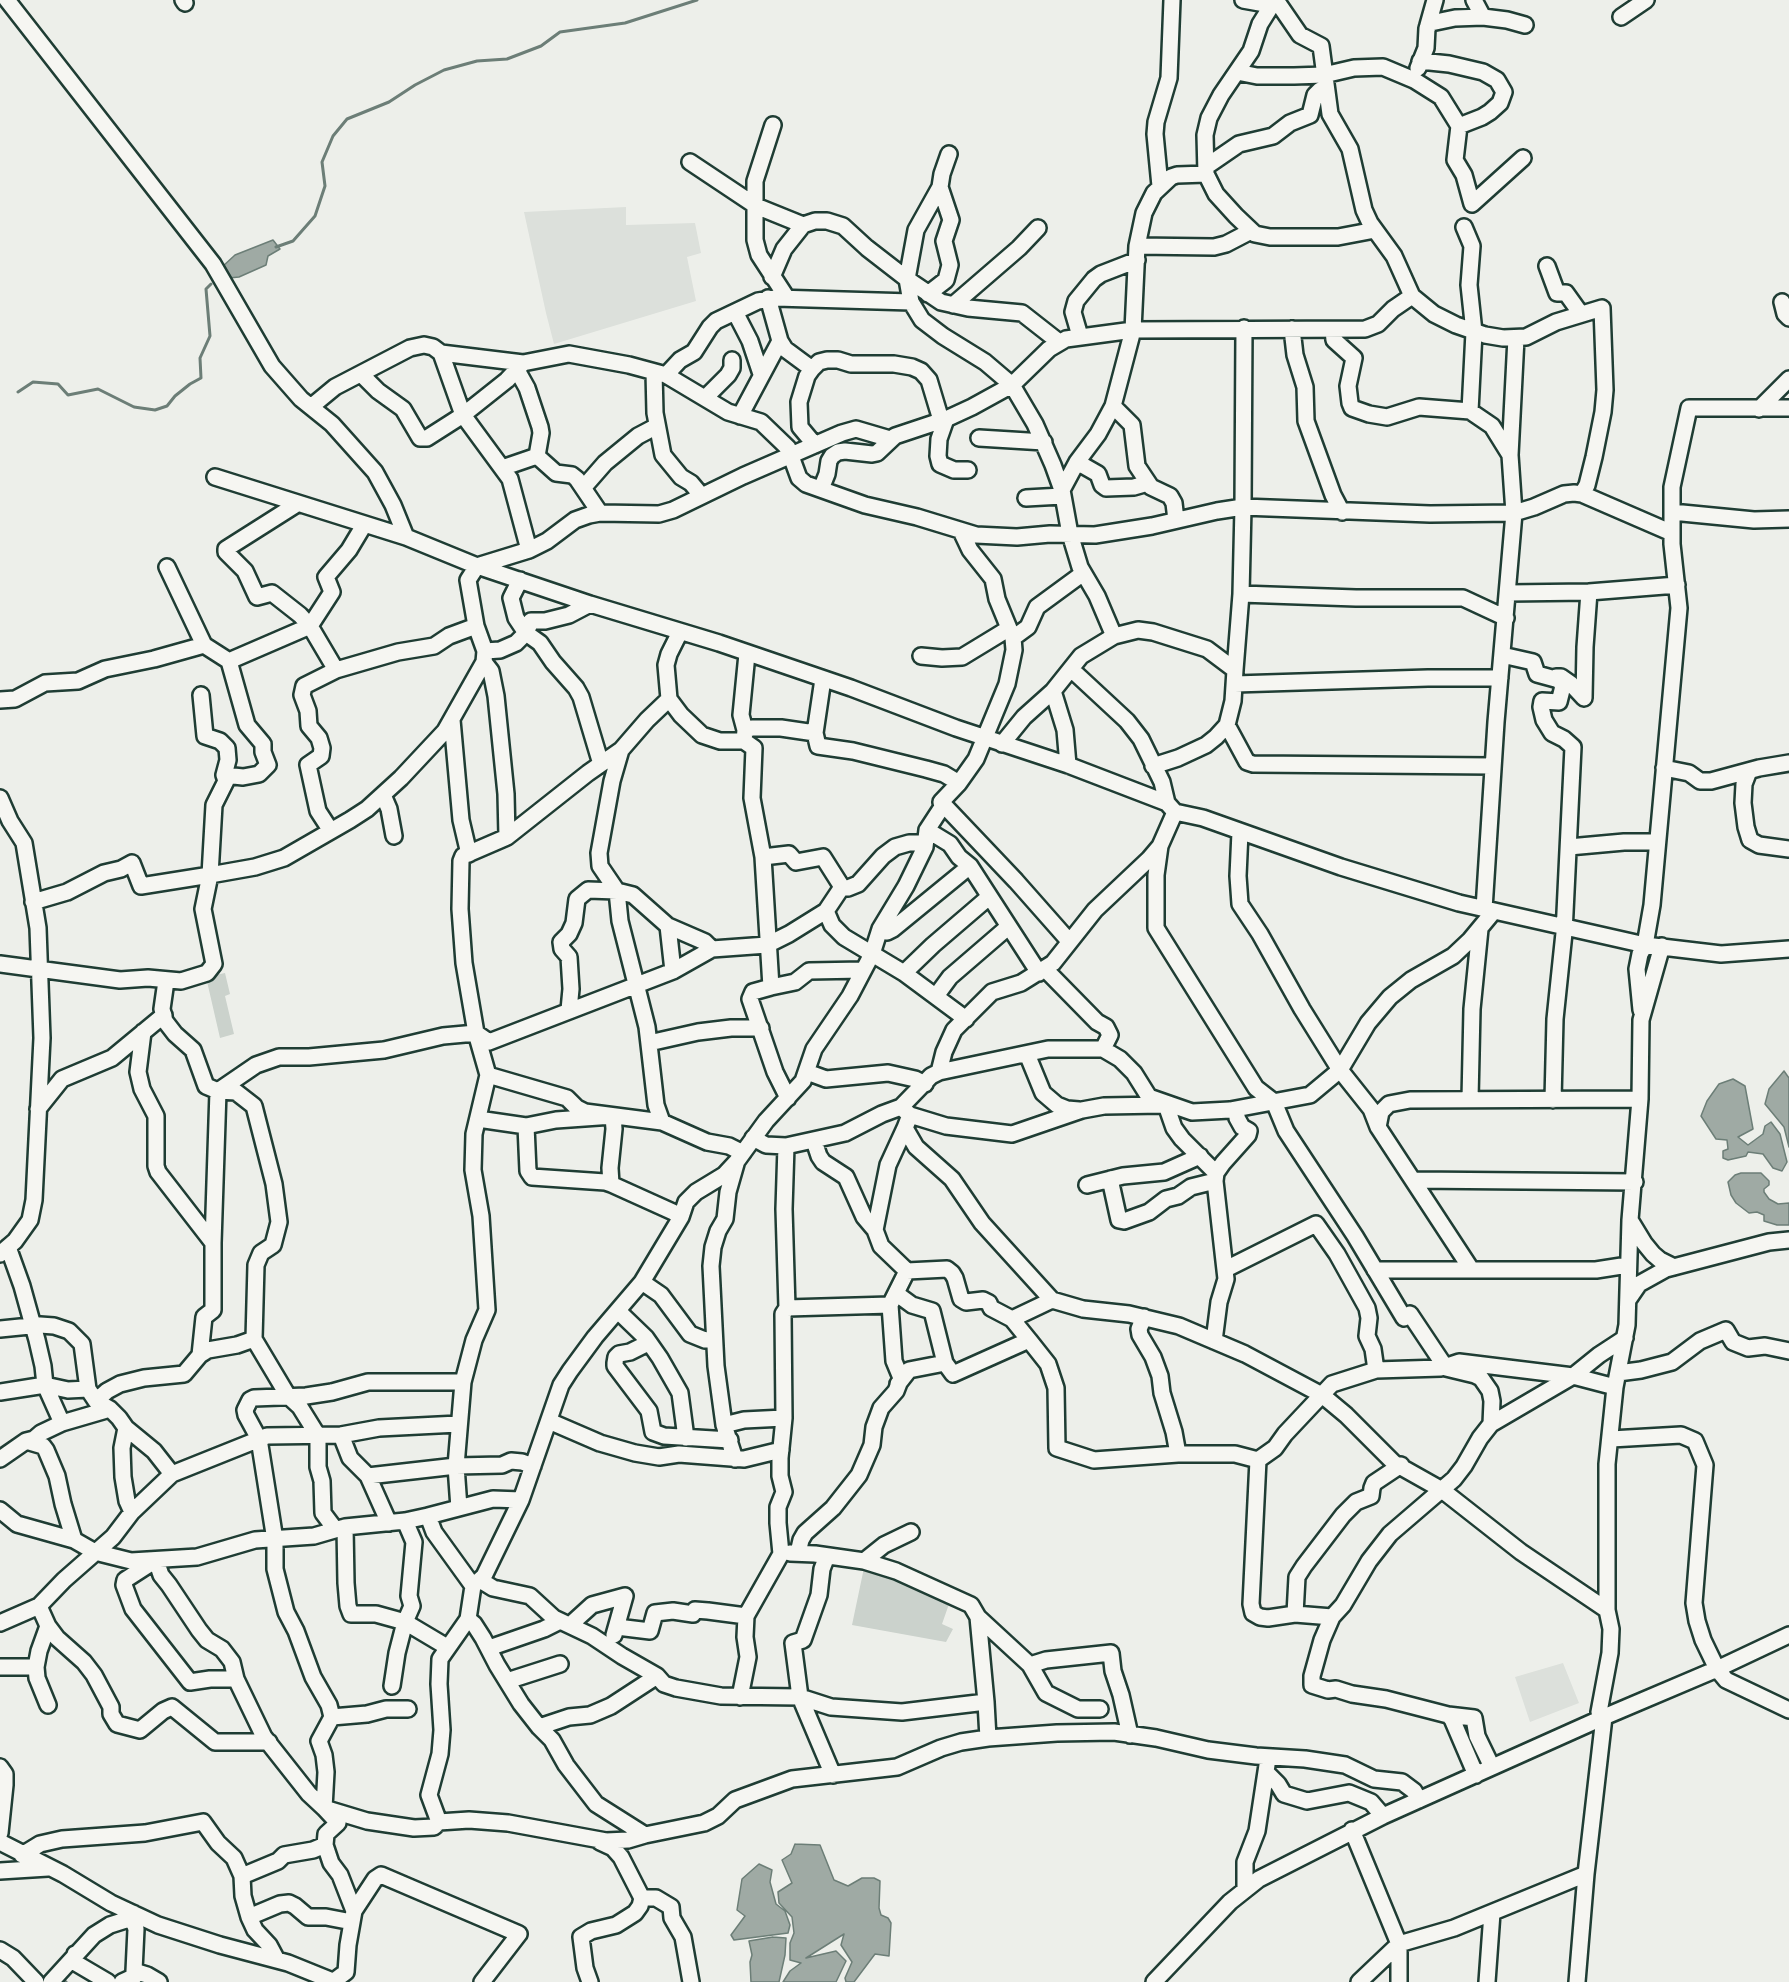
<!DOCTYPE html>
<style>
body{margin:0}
canvas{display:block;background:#edefea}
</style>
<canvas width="1789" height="1982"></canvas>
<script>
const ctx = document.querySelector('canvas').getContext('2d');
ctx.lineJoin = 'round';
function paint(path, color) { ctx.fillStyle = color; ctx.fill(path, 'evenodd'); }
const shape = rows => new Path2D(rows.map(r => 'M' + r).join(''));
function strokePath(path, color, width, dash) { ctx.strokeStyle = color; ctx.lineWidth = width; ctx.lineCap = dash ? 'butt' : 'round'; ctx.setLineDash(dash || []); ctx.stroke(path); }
paint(shape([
 [626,207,626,225,695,223,701,253,687,257,696,301,554,344,546,313,524,212],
 [1563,1663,1579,1703,1530,1722,1515,1677]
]), '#dce0db');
paint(shape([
 [225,973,230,994,225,996,234,1034,220,1038,206,977],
 [865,1563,949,1604,942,1624,953,1629,946,1642,852,1625]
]), '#cbd2cc');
const water = shape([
 [273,240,280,249,268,256,266,265,239,277,229,278,222,267,235,255,273,240],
 [1784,1071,1789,1078,1789,1147,1784,1127,1765,1104,1769,1089,1784,1071],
 [1733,1079,1745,1086,1753,1129,1738,1137,1748,1145,1763,1134,1765,1126,1771,1122,1780,1134,1787,1162,1782,1171,1773,1168,1763,1154,1748,1152,1746,1156,1728,1160,1723,1158,1723,1151,1728,1149,1727,1140,1716,1139,1701,1116,1707,1101,1719,1084,1733,1079],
 [1741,1173,1761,1173,1769,1181,1769,1185,1764,1189,1764,1192,1769,1199,1778,1204,1789,1203,1789,1225,1777,1225,1764,1221,1764,1215,1757,1212,1749,1213,1736,1203,1731,1195,1728,1182,1735,1175,1741,1173],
 [795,1844,820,1845,834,1880,848,1886,862,1878,874,1878,880,1881,879,1908,881,1915,888,1918,891,1923,889,1956,875,1954,854,1982,846,1982,845,1978,852,1962,841,1945,844,1934,806,1958,836,1951,846,1961,836,1982,783,1982,790,1971,801,1963,790,1960,790,1943,794,1933,792,1917,779,1903,778,1892,792,1883,782,1860,791,1854,795,1844],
 [759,1864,772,1870,770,1882,776,1904,785,1911,790,1925,788,1933,734,1940,731,1935,745,1916,737,1910,742,1879,759,1864],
 [773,1937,786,1938,785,1955,779,1982,751,1982,750,1962,752,1955,749,1941,773,1937]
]);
paint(water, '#9faaa4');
strokePath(water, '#6c7e77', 1.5);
strokePath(shape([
 [276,247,293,241,315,216,325,186,322,162,333,136,347,119,389,102,415,85,444,70,477,61,507,59,541,46,560,32,625,23,697,0],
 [18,392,33,382,58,384,68,395,98,389,134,407,155,410,167,406,175,396,190,384,201,378,200,358,210,336,206,289,211,284],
 [59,1979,66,1982]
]), '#6c7e77', 3);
const minor = shape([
 [7,0,213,264,272,366,301,399,332,424,375,472,393,505,406,537,477,566,590,604,719,643,851,688,956,728,1068,765,1167,803,1175,812,1203,818,1341,867,1459,903,1645,945,1721,954,1789,949],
 [183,0,185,3],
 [1243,0,1271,5],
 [1276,0,1300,35,1321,46,1330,114,1350,149,1364,210,1370,223,1394,256,1412,296,1434,314,1456,325,1485,335,1503,338,1526,337,1556,322,1602,308,1605,390,1603,412,1594,457,1587,485,1582,494],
 [1474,0,1483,17],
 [1621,17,1646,0],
 [1428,25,1435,0],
 [1420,61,1449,64,1483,72,1497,80,1504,92,1500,103,1490,112,1482,117,1459,126,1455,160,1464,175,1472,204,1523,158],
 [1418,68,1426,48,1427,28,1431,23,1455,18,1483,17,1507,20,1525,25],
 [1237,72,1257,76,1294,76,1324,75,1354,68,1383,67,1414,80,1441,97,1459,126],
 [773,125,755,181,755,240,759,255,787,298],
 [690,162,756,206,803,225],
 [1207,166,1239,144,1273,136,1290,123,1310,115,1315,95,1320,90,1326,88],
 [1206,174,1216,194,1236,216,1255,234,1270,237,1338,237,1375,230],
 [1160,186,1155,134,1156,122,1169,78,1172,0],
 [940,187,916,230,907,279,941,302,968,308,1022,313,1059,342],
 [1464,227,1472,246,1469,285,1474,332,1470,411],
 [1137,246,1214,247,1226,244,1251,231],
 [1547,266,1557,293,1566,293,1581,314],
 [772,277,784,249,803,225,815,221,827,221,843,226,867,248,907,279,911,302,922,320,943,336,985,362,1012,385,1035,424,1053,465,1062,490,1070,534,1080,567,1097,596,1114,636,1081,656,1053,691,1065,730,1068,765],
 [928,294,946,280,950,265,944,241,951,220,940,187,942,174,949,154],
 [768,298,780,341,785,349,812,369],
 [1782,302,1785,314,1789,318],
 [953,305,1019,248,1038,228],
 [735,312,750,341,761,374],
 [1292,329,1295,355,1305,387,1306,421,1333,495,1342,512],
 [1333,330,1334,340,1354,358,1348,386,1350,403,1352,408,1369,414,1387,417,1419,407,1470,411,1492,426,1510,455],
 [1080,336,1073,312,1076,301,1094,279,1101,274,1137,260],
 [523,363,441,353,463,415,510,479,529,550],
 [517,370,527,388,540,427,541,433,537,456,556,473,572,475,577,479,600,513],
 [654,372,655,413,663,455,681,477,691,483,701,495],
 [362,375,378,391,403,409,420,438,427,438,463,415,507,380,523,363,569,354,629,365,666,375,728,412,761,422,788,448,799,478,806,484,865,505,917,517,976,535,1017,537,1050,534,1095,535,1152,526,1217,511,1243,507,1430,514,1514,513,1534,507,1564,494,1574,493,1582,494,1672,533],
 [666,375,680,360,694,352,710,327,716,321,758,301,776,298,911,302],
 [705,398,728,375,732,368,732,360],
 [312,406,335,387,410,348,424,345,433,347,441,353],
 [1113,406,1132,425,1137,466,1151,487,1170,496,1174,503,1176,520],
 [1759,409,1789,379],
 [740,416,780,341],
 [946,419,939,439,938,456,940,464,954,470,968,470],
 [979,438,1044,442],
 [815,445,800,427,799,402,807,376,812,369,819,362,827,360,838,360,851,364,894,364,912,367,921,371,929,380,941,420],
 [1077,462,1098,474,1102,485,1106,488,1134,487,1148,483],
 [502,468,537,456],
 [215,477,406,537],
 [584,487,605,463,638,436,657,426],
 [821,489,827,474,829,461,832,456,838,452,845,451,872,454,877,453,895,436,946,419,972,407,1012,385,1049,349,1066,339,1133,330,1137,246,1144,213,1154,193,1171,177,1177,175,1206,174,1205,135,1209,118,1221,95,1251,51,1260,24,1275,0],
 [1062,490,1077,462,1098,434,1113,406,1133,330,1365,329,1378,324,1393,309,1412,296],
 [1026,498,1062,496],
 [297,504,226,549,226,552,245,571,257,597,272,593,300,615,310,626,336,670],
 [1672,512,1754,520,1789,519],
 [961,531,970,550,993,579,997,599,1013,638,1014,650,1007,684,976,759,959,783,941,802,942,807,927,830,925,847,906,886,880,929,872,954,850,996,814,1049,803,1081,766,1121,737,1161,724,1175,696,1192,686,1202,681,1217,642,1282,595,1337,570,1371,561,1385,521,1500,493,1499,428,1516,434,1532,473,1586,468,1619,474,1624,483,1638,497,1665,521,1704,539,1727,552,1740,566,1765,596,1804,645,1835,704,1823,718,1816,735,1800,792,1779,897,1767,941,1748,961,1742,988,1738],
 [520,580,511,598,516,618,526,633,540,643,553,662,576,688,581,697,601,764],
 [1508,593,1589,592],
 [1241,594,1356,598,1463,598,1506,618],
 [1114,636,1138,630,1153,632,1207,649,1235,670,1233,701,1227,725,1216,737,1206,745,1178,758,1153,766],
 [1013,638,1028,627,1037,607,1082,574],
 [485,651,500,650,516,643,526,633,531,621,545,621,569,615,590,604],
 [1502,655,1533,662,1537,674,1559,680,1563,686,1559,702,1542,701,1541,707,1544,720,1552,733,1564,739,1573,747,1564,933,1555,1019,1553,1100],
 [921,656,942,658,962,657,1008,629],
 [229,661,310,626,332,592,326,577,349,550,364,525],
 [484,662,491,671,496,696,506,794,507,837],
 [1071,669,1127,721,1141,739,1162,782,1167,803],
 [1235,670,1241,594,1243,507,1244,328],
 [1556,677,1561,677,1571,684,1584,698,1585,647,1589,592,1677,585],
 [823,679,815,733,818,746,853,751,926,769,944,774,959,783],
 [1235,684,1428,678,1500,678],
 [201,695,205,736,220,741,227,748,228,760,224,775],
 [669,699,681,715,702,735,720,741,744,741,754,748,752,798,763,857,771,987,753,992,750,999,775,1072,788,1098],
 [0,700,15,699,45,683,78,681,105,669,154,659,204,645],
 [452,720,461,820,469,854],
 [1227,725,1247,762,1253,764,1493,766],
 [745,730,752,728,781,728,815,733],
 [744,741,745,730,741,715,747,654],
 [1002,744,1024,717,1053,691],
 [1664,768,1689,773,1700,781,1711,781,1759,768,1789,763],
 [1749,771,1744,784,1743,803,1746,827,1750,840,1759,845,1789,849],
 [383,795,389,809,394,836],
 [0,798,10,821,24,843,38,928,42,1038,34,1200,30,1220,15,1241,0,1254],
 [941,802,1016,881,1069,941],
 [927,830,950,844,959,857,970,866,1039,973],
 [331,831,318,811,308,765,321,756,322,748,319,738,309,726,308,711,302,695,304,686,336,670,398,652,434,646,449,636,476,626],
 [1240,832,1238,876,1240,904,1260,934,1302,1009,1340,1070],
 [1160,846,1156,875,1156,928,1256,1088,1274,1102,1286,1131,1355,1236,1404,1318,1410,1314,1446,1368,1475,1375,1481,1378,1490,1391,1492,1401,1491,1424],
 [1569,847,1624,842,1656,842],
 [763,857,789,854,796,862,823,857,842,887],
 [33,902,67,892,104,873,121,869,132,863,141,886,210,875,214,805,226,781,224,775,243,777,259,774,268,765,263,752,263,744,247,725,229,661,204,645,167,567],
 [1484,909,1496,722,1514,513,1510,455,1516,338],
 [826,911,832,925,844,937,904,973,966,1019],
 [668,926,673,971],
 [880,929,887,932,893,929,970,866],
 [0,964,120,980,148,978,181,981,207,973,214,964,203,909,210,875,255,867,284,858,350,820,367,809,401,778,445,731,484,662,485,651,476,626,468,580,477,566,529,550,547,541,575,520,589,515,600,513,659,514,673,510,743,476,842,433,856,429,890,439],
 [1045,969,1097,1022,1106,1027,1110,1035,1103,1049],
 [904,973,933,945,989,897],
 [166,981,162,1009,165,1021,175,1034,193,1050,206,1086,218,1091,256,1065,279,1057,309,1057,384,1050,443,1036,476,1033,489,1042,673,971,712,949],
 [771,987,795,982,809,971,863,970],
 [936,996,950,977,1008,927],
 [569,1010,571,989,569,957,562,949,561,942,569,934,574,923,577,899,588,890,617,891,633,895,668,926,705,942,712,949,767,945,789,934,826,911,842,887,848,888,858,884,883,856,895,847,909,843,919,843,925,847],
 [1641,1010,1637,969,1640,954,1645,945,1652,905,1679,608,1672,544,1672,487,1689,408,1789,408],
 [143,1032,138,1072,142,1089,156,1116,156,1166,158,1172,213,1243],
 [649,1043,698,1032,731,1028,761,1028],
 [1027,1054,1043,1093,1057,1105,1067,1109,1079,1110],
 [1340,1070,1368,1023,1390,997,1411,980,1453,956,1470,940,1494,911],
 [807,1072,826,1079,888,1073,915,1079,925,1084],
 [939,1072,944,1052,954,1030,992,992,1021,983,1053,963,1095,910,1149,859,1160,846,1175,812],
 [488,1075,567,1098,577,1108,585,1112,662,1122,707,1142,729,1146,743,1153],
 [1470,1099,1472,1009,1480,929],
 [1166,1105,1174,1128,1182,1139,1216,1173],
 [38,1109,62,1079,112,1058,164,1015],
 [903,1109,910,1115,946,1126,1012,1134,1082,1110,1104,1106,1162,1105],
 [910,1115,905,1128,916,1147,952,1179,982,1223,1052,1300,1083,1309,1129,1314,1179,1326,1245,1354,1322,1395,1346,1415,1394,1463,1442,1490,1521,1552,1607,1610],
 [478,1119,526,1126,556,1120,613,1116,614,1129,610,1168,611,1184,673,1212,681,1217],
 [662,1122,656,1105,647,1027,620,921,617,891,600,866,599,853,612,781,621,750,647,720,669,699,666,665,669,654,680,632],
 [526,1126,528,1171,532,1177,605,1182,611,1184],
 [1378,1127,1381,1112,1389,1104,1410,1100,1640,1099],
 [753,1138,766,1145,786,1146,845,1133,882,1114,901,1107,931,1076,939,1072,1048,1049,1103,1049,1120,1059,1134,1073,1149,1097,1192,1112,1230,1110,1310,1095,1340,1070,1371,1109,1378,1127,1471,1269],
 [1110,1179,1119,1220,1124,1221,1149,1212,1166,1199,1178,1196,1191,1187,1215,1181],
 [1413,1180,1635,1182],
 [1087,1185,1123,1176,1164,1172,1200,1156],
 [1630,1220,1644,1243,1653,1254,1660,1260,1674,1267],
 [875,1230,888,1165,905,1128],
 [8,1247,22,1286,37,1340,43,1366,45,1385,62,1423],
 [1226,1269,1316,1224,1337,1254,1367,1308,1369,1318,1367,1336,1373,1349,1376,1370],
 [1375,1270,1596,1270,1628,1265],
 [907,1271,947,1269,952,1273,955,1278,961,1299,966,1302,983,1300,989,1303,991,1308,1012,1319,1029,1340],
 [642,1282,661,1295,690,1334,705,1340,714,1339],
 [897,1294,912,1305,932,1311,945,1363],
 [1628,1300,1639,1284,1666,1269,1769,1242,1789,1240],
 [787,1308,890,1305],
 [618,1311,646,1338,660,1358,680,1393,686,1438],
 [1144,1317,1139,1329,1140,1335,1153,1357,1160,1376,1162,1393,1174,1432,1178,1454],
 [1012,1319,1052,1300],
 [0,1329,40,1325,54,1326,69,1331,82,1344,88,1389,96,1401,110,1409,119,1418,126,1428,122,1448,123,1477,127,1501,132,1512],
 [1214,1341,1219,1302,1226,1279,1215,1181,1216,1173,1223,1163,1248,1135,1249,1131,1242,1127,1237,1118,1237,1109],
 [648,1343,630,1352,619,1354,616,1357,615,1363,615,1366,649,1411,653,1432,664,1436,730,1440],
 [200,1355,204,1317,213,1310,213,1243,218,1091,236,1092,254,1106,274,1184,279,1222,273,1245,261,1253,256,1265,254,1339,288,1396,300,1407,318,1436,318,1467,322,1481,323,1513,335,1529],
 [1618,1373,1641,1370,1672,1362,1700,1341,1726,1330,1733,1342,1748,1348,1765,1346,1789,1351],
 [898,1384,909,1370,945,1363,953,1374,1029,1340,1048,1364,1056,1388,1057,1448,1094,1460,1178,1454,1235,1454,1258,1460,1275,1448,1285,1434,1332,1384,1376,1370,1441,1368,1459,1362,1573,1376,1615,1387],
 [0,1392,45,1385,68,1390,88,1389],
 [96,1401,107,1391,120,1384,144,1378,184,1374,200,1355,208,1350,237,1345,254,1339],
 [549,1421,600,1443,635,1453,659,1457,679,1454,744,1459,781,1450],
 [724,1425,744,1420,784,1418],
 [126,1428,154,1451,172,1474],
 [341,1435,350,1458,368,1476,389,1523],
 [1611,1439,1681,1435,1695,1441,1705,1465,1694,1603,1697,1621,1703,1640,1717,1669,1726,1680,1789,1710],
 [26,1441,43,1446,46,1450,57,1476,63,1504,74,1540],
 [0,1459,26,1441,34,1439,41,1433,62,1423,110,1409],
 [735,1459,724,1425,716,1366,711,1266,713,1247,718,1231,725,1219,728,1192,736,1164],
 [1258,1460,1251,1604,1253,1613,1260,1617,1268,1618,1295,1614,1332,1617],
 [533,1466,522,1462,511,1461,502,1465,456,1466,463,1382,474,1340,487,1310,481,1216,473,1170,474,1134,488,1075,476,1033,464,963,460,909,461,861,463,856,507,837,588,773,621,750],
 [368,1476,456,1466,459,1508],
 [0,1510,17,1524,74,1540,95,1552,131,1561,197,1557,255,1540,314,1536,345,1527,405,1521,428,1516],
 [345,1527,346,1583,348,1606,351,1614,376,1614,405,1622,447,1647],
 [790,1553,815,1554,864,1561,896,1571,971,1605,978,1617,1030,1665,1046,1693,1078,1709,1100,1709],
 [798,1553,801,1540,805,1533,833,1508,859,1475,872,1445,874,1427,881,1408,896,1391,901,1378,894,1361,890,1305,907,1271,881,1246,875,1230,864,1217,846,1177,823,1162,819,1156,814,1141],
 [827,1556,822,1569,819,1595,803,1640,793,1643,800,1697,833,1775],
 [864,1561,884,1545,911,1532],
 [480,1580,493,1588,530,1596,554,1618,592,1636,622,1656,657,1676,664,1684,676,1688,721,1696,800,1697,831,1707,902,1712,986,1702,988,1738,1057,1733,1114,1732,1156,1738,1208,1750,1256,1756,1305,1759,1345,1765,1374,1779,1402,1782,1414,1791,1419,1800],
 [473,1586,484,1576,521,1500],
 [39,1606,48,1626,57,1638,84,1662,94,1675,111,1707,111,1714,117,1724,140,1730,163,1711,172,1707,215,1742,269,1742],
 [1295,1614,1297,1577,1304,1566,1343,1515,1356,1502,1371,1496,1372,1488,1374,1483,1401,1465],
 [978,1617,986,1702],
 [0,1623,39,1606,64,1580,113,1537,132,1512,172,1474,267,1436,341,1435,379,1428,458,1424],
 [570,1625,592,1605,625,1596,614,1635],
 [617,1627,650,1631,655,1613,673,1611,693,1614,695,1610,708,1611,746,1616],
 [489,1648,544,1629,560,1621],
 [1030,1665,1046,1660,1111,1653,1113,1671,1121,1695,1130,1735],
 [0,1667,36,1667],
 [236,1679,210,1679,190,1682,133,1609,124,1585,125,1580,156,1560,161,1575,169,1585,199,1630,207,1640,222,1649,232,1662,236,1679,264,1737,309,1794,324,1808,367,1821,414,1828,434,1827,439,1822,469,1820,508,1823,606,1841,628,1840,645,1835],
 [507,1681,560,1664],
 [392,1686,397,1653,405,1622,412,1606,409,1596,414,1542,405,1521],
 [740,1697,748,1657,745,1637,746,1616,781,1554,778,1523,778,1507,784,1492,780,1476,780,1458,784,1418,783,1314,787,1308,784,1209,786,1146],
 [48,1705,37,1678,36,1667,39,1651,48,1626],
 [1448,1715,1474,1718,1477,1736,1492,1767],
 [332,1717,367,1714,386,1709,408,1709],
 [539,1727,569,1717,590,1715,611,1706,657,1676],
 [0,1767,5,1774,5,1785,0,1833],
 [1266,1772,1278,1784,1284,1794,1307,1801,1349,1793,1371,1802,1383,1816],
 [1476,1775,1452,1719,1448,1715,1386,1699,1352,1694,1336,1689,1328,1690,1312,1685,1312,1676,1322,1640,1332,1617,1343,1605,1369,1561,1390,1534,1454,1479,1464,1466,1480,1438,1491,1424,1573,1376,1599,1355,1625,1338],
 [439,1822,429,1795,440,1754,442,1730,439,1684,440,1659,468,1619],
 [1352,1830,1399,1944,1454,1928,1586,1874],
 [0,1842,63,1874,111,1903,158,1925,220,1945,288,1963,335,1982],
 [600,1842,613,1848,621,1857,642,1898,656,1898,671,1907,672,1918,683,1937,691,1982],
 [22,1855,40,1844,62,1839,145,1833,203,1822,218,1843,234,1858,242,1876,243,1896,249,1917,255,1930,269,1945,277,1960],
 [0,1871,48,1868],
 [242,1876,278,1861,284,1855,313,1850,325,1845],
 [1245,1888,1245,1862,1257,1831,1267,1765],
 [354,1911,340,1875,331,1863,325,1845,326,1834,338,1823,324,1808,326,1772,324,1755,319,1741,332,1717,329,1705,313,1677,296,1631,286,1612,275,1569,275,1540,259,1439,246,1415,245,1410,250,1400,254,1398,306,1396,332,1392,368,1382,463,1382],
 [133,1913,132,1918,136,1929,134,1971,147,1975,159,1982],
 [249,1917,280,1904,289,1903,295,1906,308,1917,326,1917,352,1922],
 [0,1950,13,1958,36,1982],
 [75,1954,74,1962,108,1982],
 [334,1981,346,1972,348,1945,354,1911,375,1879,381,1875,519,1934,482,1982],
 [51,1982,94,1935,110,1925,132,1918],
 [122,1982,135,1976,134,1971],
 [590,1982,585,1968,581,1937,591,1931,616,1925,635,1913,640,1906,642,1898],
 [1154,1982,1230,1902,1259,1879,1383,1816,1604,1717,1717,1669,1789,1635],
 [1359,1982,1399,1944,1399,1982],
 [1487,1982,1492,1913],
 [1577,1982,1586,1874,1604,1717,1599,1712,1610,1653,1611,1629,1607,1610,1607,1464,1615,1387,1627,1325,1630,1220,1640,1099,1641,1020,1662,946]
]);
strokePath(minor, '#1f3d34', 20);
strokePath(minor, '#f6f6f2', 15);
</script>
